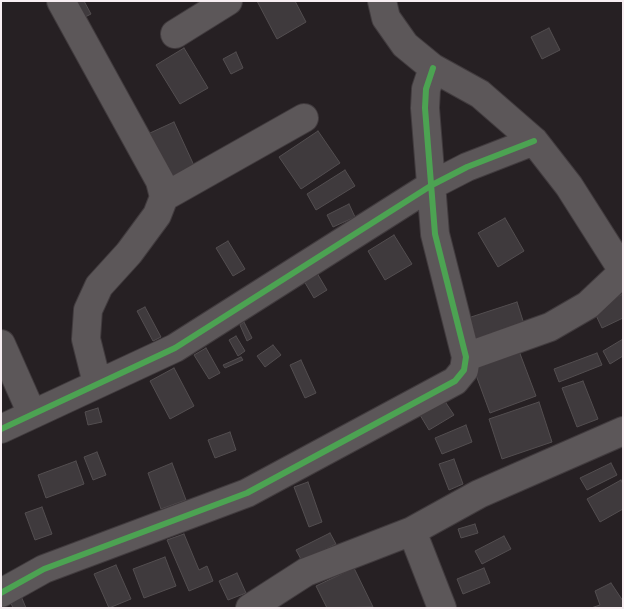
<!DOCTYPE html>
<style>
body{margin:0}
#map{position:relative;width:624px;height:609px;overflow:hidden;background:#262023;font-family:"Public Sans",sans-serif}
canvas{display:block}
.frame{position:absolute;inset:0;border:2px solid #f7eef2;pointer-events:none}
</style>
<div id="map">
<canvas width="624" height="609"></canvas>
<div class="frame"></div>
</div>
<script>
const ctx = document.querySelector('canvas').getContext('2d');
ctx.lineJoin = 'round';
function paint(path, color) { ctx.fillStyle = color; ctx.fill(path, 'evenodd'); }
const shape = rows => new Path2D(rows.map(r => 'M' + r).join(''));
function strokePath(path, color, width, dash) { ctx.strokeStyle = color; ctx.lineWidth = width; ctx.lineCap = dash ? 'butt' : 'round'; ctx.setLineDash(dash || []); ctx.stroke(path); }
const building = shape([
 [72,1,84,1,91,14,81,19,72,1],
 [257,1,295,1,306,22,277,39,257,1],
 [549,28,560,50,542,59,531,37,549,28],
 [184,48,208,88,180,104,156,65,184,48],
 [236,52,243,68,231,74,223,59,236,52],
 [174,122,197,172,173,183,150,133,174,122],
 [318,131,340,163,301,189,279,157,318,131],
 [345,170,355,186,316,210,307,194,345,170],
 [349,204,355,217,333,227,327,215,349,204],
 [505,218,524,251,498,267,478,233,505,218],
 [394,235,412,264,385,280,368,251,394,235],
 [228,241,245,269,233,276,216,248,228,241],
 [317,273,327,290,314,298,304,281,317,273],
 [623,294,623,318,602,328,593,309,623,294],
 [517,302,524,324,475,340,468,318,517,302],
 [145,307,161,337,153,341,137,311,145,307],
 [244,322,252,338,247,341,240,325,244,322],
 [236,336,245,351,238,356,229,340,236,336],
 [623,339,623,356,610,364,603,351,623,339],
 [273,345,281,355,265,367,257,356,273,345],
 [206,348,220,373,209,379,194,355,206,348],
 [519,351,536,396,490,413,473,367,519,351],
 [597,353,602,365,559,382,554,369,597,353],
 [241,357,243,360,225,368,223,365,241,357],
 [301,360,316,393,305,398,290,365,301,360],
 [174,368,194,406,170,419,150,381,174,368],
 [583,381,598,419,577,427,562,388,583,381],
 [444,400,454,415,429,430,420,415,444,400],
 [539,402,552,442,502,459,489,419,539,402],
 [98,408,102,422,88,425,85,412,98,408],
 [466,425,472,442,442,454,435,438,466,425],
 [230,432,236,450,215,458,208,440,230,432],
 [97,452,106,475,93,480,84,457,97,452],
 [454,459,463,484,449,490,439,464,454,459],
 [76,461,84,484,46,498,38,475,76,461],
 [172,463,186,500,161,509,148,473,172,463],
 [611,463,617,475,587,490,580,478,611,463],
 [621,480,623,484,623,509,600,522,587,499,621,480],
 [308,482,322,522,309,527,294,487,308,482],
 [42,507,52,534,35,540,25,513,42,507],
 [475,524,478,533,461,538,458,529,475,524],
 [330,533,336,544,302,561,296,550,330,533],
 [184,534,199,570,207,566,213,581,189,591,167,540,184,534],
 [504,536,511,549,482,564,475,551,504,536],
 [165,557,176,586,144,598,133,569,165,557],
 [116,565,131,599,109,608,94,574,116,565],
 [354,568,373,607,327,608,316,586,354,568],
 [484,568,490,583,463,594,457,579,484,568],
 [237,573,246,593,228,600,219,581,237,573],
 [611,583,623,601,623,608,591,608,600,605,595,591,611,583],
 [21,596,26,608,13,608,10,601,21,596]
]);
paint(building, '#3f3a3d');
strokePath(building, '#534e50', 1);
const minor = shape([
 [61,1,160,181,164,197,157,215,129,253,99,286,88,310,86,339,97,383],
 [382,1,386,18,405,45,433,68,480,94,534,141,569,186,623,271],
 [175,34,228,1],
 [164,197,304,118],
 [1,344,32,414],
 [466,357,550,327,588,305,623,272],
 [1,429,175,348,432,185,467,167,534,141],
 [412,531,442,608],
 [1,593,44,569,247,493,455,381,464,370,466,357,435,234,425,108,426,89,433,68],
 [250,608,306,572,412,531,479,494,623,431]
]);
strokePath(minor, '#413b3e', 30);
strokePath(minor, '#5c5759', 28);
strokePath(shape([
 [1,429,175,348,432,185,467,167,534,141],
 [1,593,44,569,247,493,455,381,464,370,466,357,435,234,425,108,426,89,433,68]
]), '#4ca352', 6);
</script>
